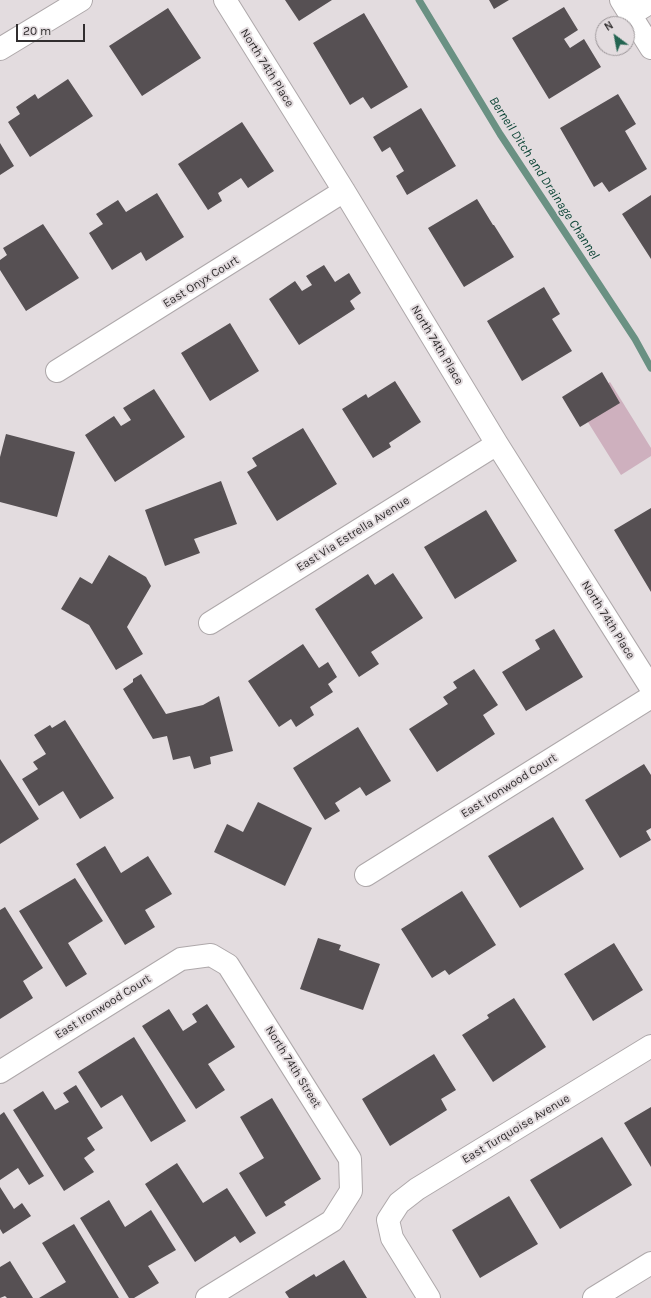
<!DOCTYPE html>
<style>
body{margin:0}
#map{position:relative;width:651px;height:1298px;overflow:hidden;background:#e3dcdf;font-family:Karla,sans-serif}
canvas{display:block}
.north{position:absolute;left:595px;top:16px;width:40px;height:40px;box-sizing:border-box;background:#e3dcdf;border:1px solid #9c9699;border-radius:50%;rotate:328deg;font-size:11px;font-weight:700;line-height:16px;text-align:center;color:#312e2f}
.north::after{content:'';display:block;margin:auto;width:14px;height:18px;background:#246451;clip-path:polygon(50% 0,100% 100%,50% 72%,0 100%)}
.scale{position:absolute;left:16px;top:24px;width:69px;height:18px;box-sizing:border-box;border:2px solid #312e2f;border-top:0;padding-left:5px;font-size:12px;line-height:14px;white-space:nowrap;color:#312e2f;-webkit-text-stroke:3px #e3dcdf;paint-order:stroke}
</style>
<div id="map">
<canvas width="651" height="1298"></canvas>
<div class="north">N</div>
<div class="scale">20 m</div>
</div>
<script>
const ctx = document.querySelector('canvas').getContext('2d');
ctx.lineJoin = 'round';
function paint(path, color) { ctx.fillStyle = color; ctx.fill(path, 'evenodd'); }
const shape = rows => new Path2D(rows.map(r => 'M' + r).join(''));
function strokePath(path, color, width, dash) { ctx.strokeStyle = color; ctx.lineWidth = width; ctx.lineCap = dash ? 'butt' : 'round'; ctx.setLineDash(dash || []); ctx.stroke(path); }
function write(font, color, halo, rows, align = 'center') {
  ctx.font = font + ' Karla,sans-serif'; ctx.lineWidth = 4; ctx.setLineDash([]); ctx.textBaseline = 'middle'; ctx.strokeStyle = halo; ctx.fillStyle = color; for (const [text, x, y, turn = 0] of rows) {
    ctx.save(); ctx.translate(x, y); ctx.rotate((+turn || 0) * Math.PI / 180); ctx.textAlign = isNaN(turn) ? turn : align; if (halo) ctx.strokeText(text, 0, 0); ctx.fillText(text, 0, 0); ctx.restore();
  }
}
paint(shape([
 [610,382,651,448,651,456,621,475,576,403]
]), '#ceb0be');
strokePath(shape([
 [419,0,500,134,635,339,651,368]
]), '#6a9183', 7);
paint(shape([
 [285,0,332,0,299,21],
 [489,0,509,0,494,9],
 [564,7,578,30,564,39,570,48,584,39,601,67,549,99,512,38],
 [168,8,201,58,142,96,109,46],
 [364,13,408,87,371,109,363,97,350,105,313,43],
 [68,79,93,116,30,157,8,122,20,114,16,107,35,94,38,99],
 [618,94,636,124,625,131,647,169,609,192,602,182,594,187,560,128],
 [421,108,456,166,407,195,396,176,404,171,390,147,382,152,373,137],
 [242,122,274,171,248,188,241,178,218,193,222,201,208,210,178,164],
 [0,143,14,166,0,175],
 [157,193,184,237,146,261,141,252,112,270,89,233,103,224,96,214,118,200,126,212],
 [651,195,651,259,622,214],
 [477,199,493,225,494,225,514,257,464,287,428,228],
 [43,224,79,278,26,311,0,270,0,260,7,255,3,248],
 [324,265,335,282,349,273,361,293,350,301,355,309,299,345,269,299,295,281,302,291,312,285,306,276],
 [544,287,560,314,552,319,572,351,522,381,487,321],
 [230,323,259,371,210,401,181,353],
 [602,372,620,403,580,427,562,397],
 [395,381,421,422,389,443,391,447,373,458,342,409,366,394,368,398],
 [154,389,185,437,115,482,85,435,114,416,121,426,131,420,123,408],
 [303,428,337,484,277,521,247,472,257,466,252,458],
 [6,434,75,452,57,517,0,502,0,457],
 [221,481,237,524,194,539,200,553,165,566,145,510],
 [651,508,651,592,614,530],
 [486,510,517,561,455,599,424,547],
 [109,555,146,577,151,586,127,627,143,654,116,670,89,625,61,609,80,577,92,584],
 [393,573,423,618,371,652,379,664,359,677,315,609,368,574,375,585],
 [554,629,583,677,526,711,502,672,540,649,535,640],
 [303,644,319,668,328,662,337,677,328,684,333,692,310,707,314,715,296,727,291,719,279,727,248,681],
 [474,669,498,705,483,715,495,734,437,772,409,729,448,704,443,697,457,688,453,682],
 [141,674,166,714,203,705,219,696,233,751,210,757,211,764,194,769,190,756,173,760,167,736,153,739,123,689,133,682,133,679],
 [65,720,114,798,80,819,63,791,39,806,22,779,38,769,33,762,46,754,34,735,50,725,52,728],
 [358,727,391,781,366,796,360,787,335,803,340,811,325,820,293,768],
 [0,759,39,819,0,844],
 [644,764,651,775,651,828,646,831,651,840,620,858,585,800],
 [258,802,312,828,285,886,214,852,227,824,243,832],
 [553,817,584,869,520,908,488,856],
 [105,846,121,873,148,856,172,894,145,910,155,927,125,945,76,864],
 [75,878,103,921,68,943,87,974,66,987,19,911],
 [462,891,496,945,449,975,445,970,432,978,401,929],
 [5,907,43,968,23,981,33,998,0,1019,0,910],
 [318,938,341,945,339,950,380,964,363,1010,300,989],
 [614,943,643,990,593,1021,564,974],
 [514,998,546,1047,493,1082,462,1035,489,1018,487,1015],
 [207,1004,235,1047,208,1064,225,1090,196,1109,142,1026,169,1009,183,1031,197,1022,192,1014],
 [134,1037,186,1121,151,1142,122,1095,101,1108,78,1072],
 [434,1054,456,1090,441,1099,447,1110,390,1146,362,1099],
 [76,1085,103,1128,87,1138,95,1150,84,1158,94,1172,64,1191,13,1110,43,1091,55,1110,69,1102,63,1093],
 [272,1098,321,1179,284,1202,286,1205,266,1217,239,1173,264,1158,240,1117],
 [651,1107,651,1167,624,1123],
 [4,1112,44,1176,29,1185,18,1168,0,1180,0,1115],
 [602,1137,632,1185,560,1229,530,1180],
 [177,1163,203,1203,227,1188,256,1233,240,1243,235,1236,195,1262,145,1184],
 [0,1187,14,1209,22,1203,31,1216,3,1234,0,1229],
 [509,1196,538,1244,480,1278,452,1230],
 [109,1200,125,1227,151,1210,176,1250,148,1266,159,1283,134,1298,129,1298,80,1218],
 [74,1224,119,1298,39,1298,66,1282,42,1243],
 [344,1260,367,1298,289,1298,285,1292,314,1274,316,1277],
 [10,1261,33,1298,7,1298,5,1296,0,1298,0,1267]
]), '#565053');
const minor = shape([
 [225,0,344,191,497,444,651,688],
 [621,0,651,48],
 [630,15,651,2],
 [0,49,81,0],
 [57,371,344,191],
 [210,623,497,444],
 [366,875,651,697],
 [0,1072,181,959,211,955,228,965,350,1159,351,1191,332,1221,207,1298],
 [429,1298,392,1238,388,1220,399,1203,417,1189,651,1046]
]);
const major = shape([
 [594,1298,651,1263]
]);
strokePath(minor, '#aea8aa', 24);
strokePath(major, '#aea8aa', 24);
strokePath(minor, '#fff', 22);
strokePath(major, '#fff', 22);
write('12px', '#312e2f', '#e3dcdf', [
 ["North 74th Place",267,68,58],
 ["East Onyx Court",201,282,-32],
 ["North 74th Place",437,345,59],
 ["East Via Estrella Avenue",353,534,-32],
 ["North 74th Place",608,620,58],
 ["East Ironwood Court",509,786,-32],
 ["East Ironwood Court",103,1007,-32],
 ["North 74th Street",293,1067,58],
 ["East Turquoise Avenue",516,1129,-31]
]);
write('italic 13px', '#0e4637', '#e3dcdf', [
 ["Berneil Ditch and Drainage Channel",544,178,57]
]);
</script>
